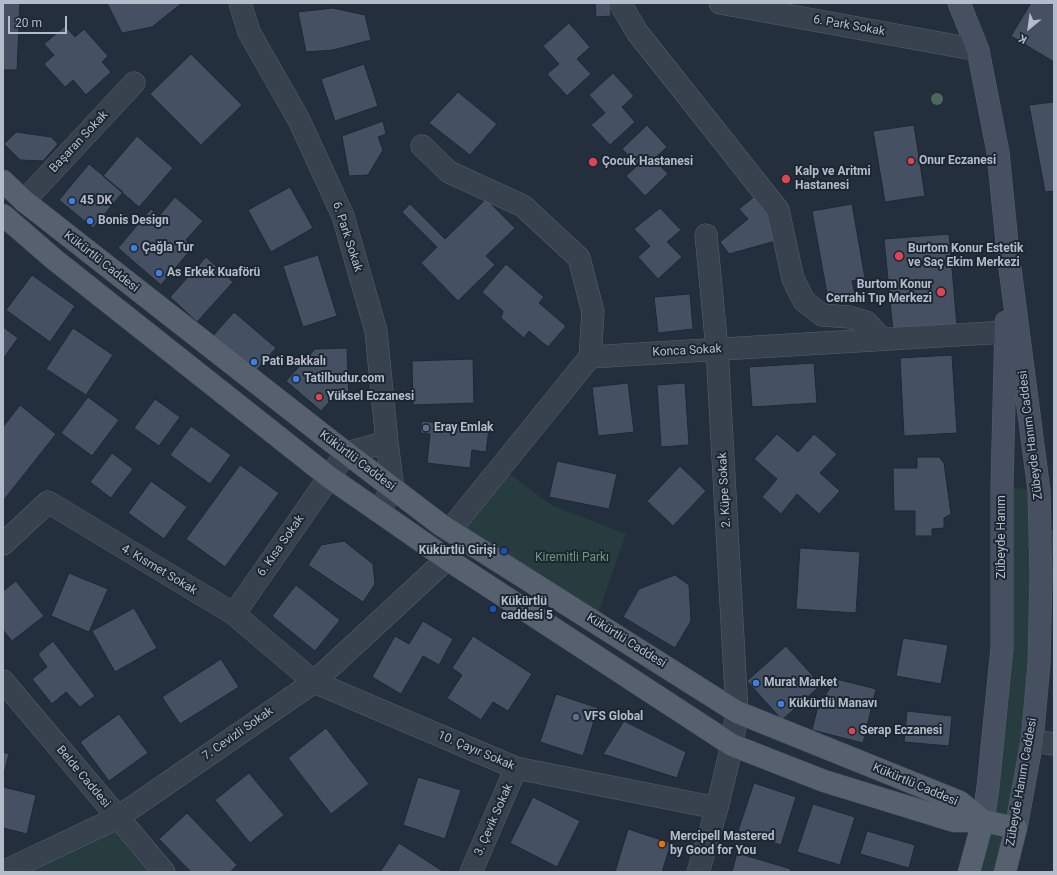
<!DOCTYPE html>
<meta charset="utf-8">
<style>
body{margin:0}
#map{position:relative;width:1057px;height:875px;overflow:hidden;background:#242f3e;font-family:Roboto,sans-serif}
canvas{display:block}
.frame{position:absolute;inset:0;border:4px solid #b4bcc9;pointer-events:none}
.north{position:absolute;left:1009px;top:8px;width:40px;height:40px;-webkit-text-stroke:3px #1d2633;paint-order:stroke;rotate:209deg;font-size:11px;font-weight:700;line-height:16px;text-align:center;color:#b4bcc9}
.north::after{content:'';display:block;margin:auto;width:14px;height:18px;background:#b4bcc9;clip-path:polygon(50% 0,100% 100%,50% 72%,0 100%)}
.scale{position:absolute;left:8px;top:16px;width:59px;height:18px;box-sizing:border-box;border:2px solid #b4bcc9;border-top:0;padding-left:5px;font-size:12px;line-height:14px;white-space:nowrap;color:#b4bcc9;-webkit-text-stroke:3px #1d2633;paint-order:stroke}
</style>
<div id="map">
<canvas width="1057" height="875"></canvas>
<div class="frame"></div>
<div class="north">K</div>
<div class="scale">20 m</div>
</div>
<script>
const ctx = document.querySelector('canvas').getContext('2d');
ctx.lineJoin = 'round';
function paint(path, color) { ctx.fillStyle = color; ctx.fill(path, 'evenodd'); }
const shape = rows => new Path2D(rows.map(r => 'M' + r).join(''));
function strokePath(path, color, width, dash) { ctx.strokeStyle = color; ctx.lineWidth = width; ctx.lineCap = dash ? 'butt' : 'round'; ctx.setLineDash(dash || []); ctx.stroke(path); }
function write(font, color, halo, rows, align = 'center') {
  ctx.font = font + ' Roboto,sans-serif'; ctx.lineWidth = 4; ctx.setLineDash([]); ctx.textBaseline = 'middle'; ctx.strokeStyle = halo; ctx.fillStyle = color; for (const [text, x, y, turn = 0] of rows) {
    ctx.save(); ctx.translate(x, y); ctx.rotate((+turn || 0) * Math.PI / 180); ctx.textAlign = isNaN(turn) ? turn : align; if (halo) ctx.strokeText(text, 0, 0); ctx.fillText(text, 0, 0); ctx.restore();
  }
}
paint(shape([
 [501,468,553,506,626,534,595,622,450,530],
 [1002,486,1039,491,1039,664,1005,872,968,872,983,821],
 [115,826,154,872,16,872]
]), '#263c3f');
const building = shape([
 [3,3,20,3,17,70,3,70,3,3],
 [107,3,182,3,152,27,122,33,107,3],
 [595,3,610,3,611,16,596,17,595,3],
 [1031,3,1054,4,1054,62,1011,36,1031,3],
 [333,8,365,15,371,40,333,50,306,52,298,12,333,8],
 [569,23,590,47,577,59,591,74,567,96,547,74,559,64,543,46,569,23],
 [65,26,75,37,84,29,108,56,102,62,111,72,86,95,73,80,65,87,44,64,54,55,44,44,65,26],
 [191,54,242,105,201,145,150,94,191,54],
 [364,64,378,106,335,121,321,79,364,64],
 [613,73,634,96,622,107,635,122,610,145,591,125,605,113,589,95,613,73],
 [458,92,497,124,470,155,429,123,458,92],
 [1054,102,1054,191,1045,192,1029,105,1054,102],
 [383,121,386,134,378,137,383,150,368,175,349,176,342,136,383,121],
 [647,125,667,147,654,159,668,174,645,196,626,176,638,165,622,149,647,125],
 [914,125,925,196,885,202,873,131,914,125],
 [16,132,51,137,58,144,43,161,20,160,4,144,16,132],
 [137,136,173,168,139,207,103,176,137,136],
 [89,164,123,192,93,228,59,200,89,164],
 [290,187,313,228,271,252,248,210,290,187],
 [755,196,778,224,771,230,779,240,729,254,720,242,748,219,739,209,755,196],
 [175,197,203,221,186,240,193,247,161,285,118,248,151,209,159,216,175,197],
 [486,199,515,228,486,256,495,265,458,301,421,263,437,247,402,212,410,204,445,239,486,199],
 [852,204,865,278,852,281,855,294,828,299,812,211,852,204],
 [660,208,681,230,667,242,682,257,658,279,638,257,650,246,634,229,660,208],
 [949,234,957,326,893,331,884,239,949,234],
 [318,255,337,316,303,327,283,266,318,255],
 [206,257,233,282,197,322,170,297,206,257],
 [506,264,544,297,539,303,566,326,548,347,529,331,524,338,501,318,503,311,482,292,506,264],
 [32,275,75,306,50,342,6,310,32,275],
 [690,294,693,329,658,333,654,297,690,294],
 [234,312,276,348,254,373,212,337,234,312],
 [3,327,18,338,3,359,3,327],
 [73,328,113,355,86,395,46,369,73,328],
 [347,348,349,399,332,399,321,411,286,381,315,349,347,348],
 [952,355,957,433,904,436,900,358,952,355],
 [473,359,474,403,413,405,412,361,473,359],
 [814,363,817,403,752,407,749,367,814,363],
 [628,383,634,432,598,436,592,387,628,383],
 [685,383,689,445,661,447,657,385,685,383],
 [88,397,119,420,92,456,61,433,88,397],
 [155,399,180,417,159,446,134,428,155,399],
 [20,405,56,434,3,501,3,427,20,405],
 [422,421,489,429,486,452,472,450,470,468,427,463,430,434,420,433,422,421],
 [191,426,231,455,210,484,170,455,191,426],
 [777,434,798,452,814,434,837,454,820,473,840,491,819,514,797,494,781,514,762,497,777,479,754,459,777,434],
 [112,453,133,469,111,498,90,482,112,453],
 [917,457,939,457,944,463,951,514,944,518,944,528,932,529,932,536,915,536,915,511,894,511,893,468,917,468,917,457],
 [557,461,617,474,609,509,549,497,557,461],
 [240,465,279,493,225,567,186,539,240,465],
 [680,466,706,491,673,526,647,501,680,466],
 [151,481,187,507,164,539,128,513,151,481],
 [344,541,373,564,375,584,363,602,308,565,321,545,344,541],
 [800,548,860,552,856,613,796,609,800,548],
 [69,573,108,589,89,632,51,616,69,573],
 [675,575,689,585,691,621,675,648,623,617,639,589,675,575],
 [16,581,44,616,12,641,3,630,3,591,16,581],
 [296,585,340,620,315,651,272,616,296,585],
 [134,608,157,648,115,672,92,631,134,608],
 [423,621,453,639,439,665,423,656,401,694,372,677,395,636,409,644,423,621],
 [473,636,532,674,508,711,493,702,481,720,447,698,462,675,452,668,473,636],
 [903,638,948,645,941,684,896,676,903,638],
 [53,641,95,696,80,707,66,692,52,704,32,679,47,667,38,654,53,641],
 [786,646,821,685,782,720,747,681,786,646],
 [221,659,239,687,180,724,162,697,221,659],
 [836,679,876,689,863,743,812,730,818,706,836,679],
 [556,694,598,708,583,756,540,742,556,694],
 [907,711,952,716,949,746,904,742,907,711],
 [119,714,148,753,109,781,80,742,119,714],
 [624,721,686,752,677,778,603,754,624,721],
 [326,728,369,784,331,814,288,758,326,728],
 [3,752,9,754,3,777,3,752],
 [249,773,284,815,250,843,215,800,249,773],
 [418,777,461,790,445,839,403,825,418,777],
 [754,783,796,797,781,845,738,831,754,783],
 [3,787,36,795,27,834,3,828,3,787],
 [533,797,580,821,557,867,510,843,533,797],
 [813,804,855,817,840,865,797,852,813,804],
 [187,813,237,865,230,872,191,872,159,839,187,813],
 [628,829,671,843,662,872,615,872,628,829],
 [867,831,915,845,909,868,860,854,867,831],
 [399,843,444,872,380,872,399,843],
 [737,853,791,869,790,872,732,872,737,853]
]);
paint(building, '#455162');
strokePath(building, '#1f2835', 1);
const minor = shape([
 [240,3,249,32,299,120,343,216,376,331,387,442,393,489,378,511],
 [620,3,637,32,778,210,793,279,804,301,822,315,849,317,866,322,882,339],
 [720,3,978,50],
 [422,146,449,172,523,206,579,258,593,312,590,357],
 [24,201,134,83],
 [450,530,590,357,1006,332],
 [3,544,48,502,234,614,314,682,516,768,717,808],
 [1040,545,1054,543],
 [234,614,346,453,387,442],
 [1032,741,1054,744],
 [471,872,516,768],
 [698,872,717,808,732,745,737,712,717,349,706,235]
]);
const tertiary = shape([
 [3,681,164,872],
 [3,872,117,818,314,682,447,559]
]);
const secondary = shape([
 [959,3,978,50,998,152,1008,253,1039,491,1041,575,1039,664,1032,741,1016,828],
 [983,821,988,787,1002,648,1002,486,1006,322]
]);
const primary = shape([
 [3,181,24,201,332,442,441,525,737,712,960,802,983,821],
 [3,215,55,260,329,477,447,559,732,745,824,781,954,821,983,821,1016,828,1005,872],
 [969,872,983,821]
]);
strokePath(minor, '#565f6c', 23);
strokePath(tertiary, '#565f6c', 23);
strokePath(secondary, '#565f6c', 23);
strokePath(primary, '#414a57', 23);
strokePath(minor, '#38414e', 22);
strokePath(tertiary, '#38414e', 22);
strokePath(secondary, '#465061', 22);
strokePath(primary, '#56606e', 22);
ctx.fillStyle = '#4b6a5d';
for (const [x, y] of [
 [937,99]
]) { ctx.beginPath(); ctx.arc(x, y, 6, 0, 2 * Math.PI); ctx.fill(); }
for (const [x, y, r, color] of [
 [911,161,4,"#e0444e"],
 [593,162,5,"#e0444e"],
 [786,179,5,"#e0444e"],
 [72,201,4,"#3f7fe0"],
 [90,221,4,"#3f7fe0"],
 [134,248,4,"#3f7fe0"],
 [899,256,5,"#e0444e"],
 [159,273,4,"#3f7fe0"],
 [941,292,5,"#e0444e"],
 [254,362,4,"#3f7fe0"],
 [296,379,4,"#3f7fe0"],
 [319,397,4,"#e0444e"],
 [426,428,4,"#5c6f8a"],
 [504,551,4,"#1a4fb4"],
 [493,609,4,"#1a4fb4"],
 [756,683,4,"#3f7fe0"],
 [781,704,4,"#3f7fe0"],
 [576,717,4,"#5c6f8a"],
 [852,731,4,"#e0444e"],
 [662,844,4,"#e8710a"]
]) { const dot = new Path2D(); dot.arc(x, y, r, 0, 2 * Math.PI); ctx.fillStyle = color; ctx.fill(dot); strokePath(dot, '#1d2633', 1.5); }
write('12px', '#b4bcc9', '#1d2633', [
 ["6. Park Sokak",849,26,10],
 ["Başaran Sokak",79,142,-47],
 ["6. Park Sokak",347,237,72],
 ["Kükürtlü Caddesi",101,262,38],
 ["Konca Sokak",687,351,-3],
 ["Zübeyde Hanım Caddesi",1031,435,-97],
 ["Kükürtlü Caddesi",357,461,37],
 ["2. Küpe Sokak",725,490,-93],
 ["Zübeyde Hanım",1002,537,-90],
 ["6. Kısa Sokak",281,546,-55],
 ["4. Kısmet Sokak",159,570,31],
 ["Kükürtlü Caddesi",626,641,32],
 ["7. Cevizli Sokak",238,734,-35],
 ["10. Çayır Sokak",476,751,23],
 ["Belde Caddesi",83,777,50],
 ["Zübeyde Hanım Caddesi",1022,782,-80],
 ["Kükürtlü Caddesi",915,785,23],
 ["3. Çevik Sokak",494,820,-66]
]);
write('bold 12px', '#b4bcc9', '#1d2633', [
 ["Onur Eczanesi",919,161],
 ["Çocuk Hastanesi",602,162],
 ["Kalp ve Aritmi",795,172],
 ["Hastanesi",795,186],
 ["45 DK",80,201],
 ["Bonis Design",98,221],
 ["Çağla Tur",142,248],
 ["Burtom Konur Estetik",908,249],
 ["ve Saç Ekim Merkezi",908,263],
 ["As Erkek Kuaförü",167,273],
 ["Burtom Konur",932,285,"right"],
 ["Cerrahi Tıp Merkezi",932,299,"right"],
 ["Pati Bakkalı",262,362],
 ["Tatilbudur.com",304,379],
 ["Yüksel Eczanesi",327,397],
 ["Eray Emlak",434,428],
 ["Kükürtlü Girişi",496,551,"right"],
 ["Kükürtlü",501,602],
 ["caddesi 5",501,616],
 ["Murat Market",764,683],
 ["Kükürtlü Manavı",789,704],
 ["VFS Global",584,717],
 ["Serap Eczanesi",860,731],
 ["Mercipell Mastered",670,837],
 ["by Good for You",670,851]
], 'left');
write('12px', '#6b9a76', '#1d2633', [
 ["Kiremitli Parkı",572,558]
]);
</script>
